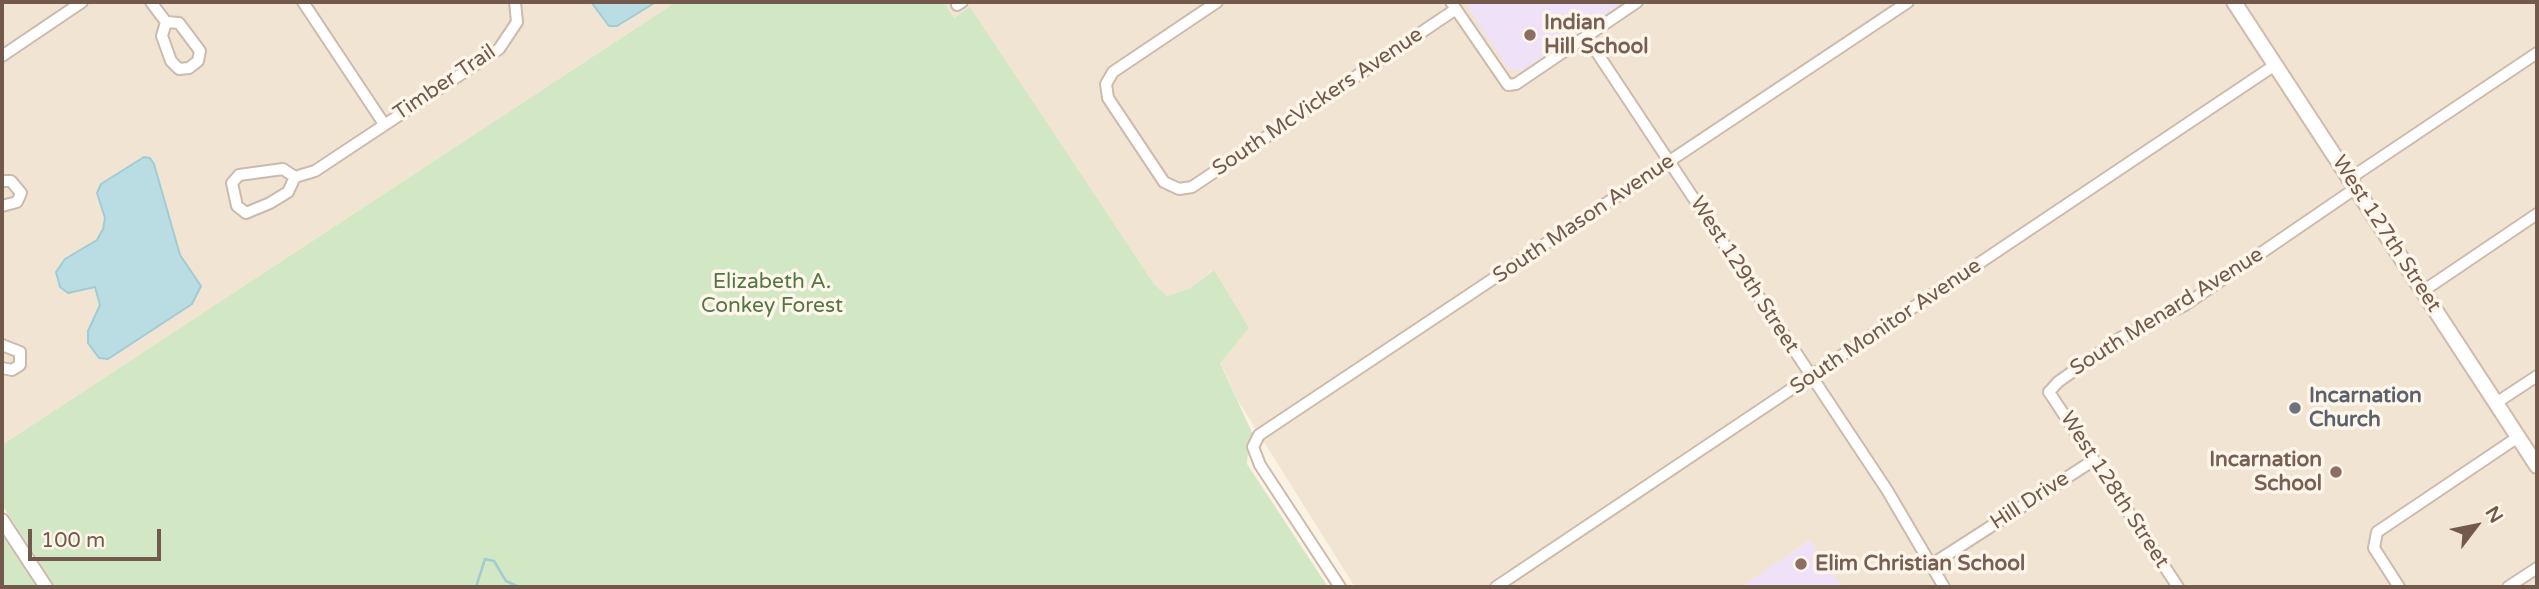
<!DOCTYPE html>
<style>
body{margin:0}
#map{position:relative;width:2539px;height:589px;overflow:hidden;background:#fbf2e4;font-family:"Varela Round",sans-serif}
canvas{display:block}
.frame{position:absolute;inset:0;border:4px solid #72594b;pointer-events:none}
.north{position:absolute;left:2441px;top:491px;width:70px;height:70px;-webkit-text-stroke:5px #fef6ea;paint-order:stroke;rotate:58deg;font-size:19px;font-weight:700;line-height:28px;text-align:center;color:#72594b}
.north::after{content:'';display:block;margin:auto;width:24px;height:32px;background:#72594b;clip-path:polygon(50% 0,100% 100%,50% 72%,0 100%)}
.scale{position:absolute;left:28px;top:529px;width:133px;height:32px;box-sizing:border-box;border:4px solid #72594b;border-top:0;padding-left:9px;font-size:21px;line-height:24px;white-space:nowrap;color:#72594b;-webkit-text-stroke:5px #fef6ea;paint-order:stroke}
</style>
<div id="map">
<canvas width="2539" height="589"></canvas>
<div class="frame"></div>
<div class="north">N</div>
<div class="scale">100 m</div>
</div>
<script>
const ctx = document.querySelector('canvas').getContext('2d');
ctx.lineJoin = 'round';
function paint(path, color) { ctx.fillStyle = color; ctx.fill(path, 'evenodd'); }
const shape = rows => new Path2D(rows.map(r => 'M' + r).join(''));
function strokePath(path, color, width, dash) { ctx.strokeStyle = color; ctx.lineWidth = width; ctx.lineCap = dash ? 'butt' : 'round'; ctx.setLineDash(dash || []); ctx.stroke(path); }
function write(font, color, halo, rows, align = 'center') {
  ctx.font = font + ' "Varela Round",sans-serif'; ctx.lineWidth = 7; ctx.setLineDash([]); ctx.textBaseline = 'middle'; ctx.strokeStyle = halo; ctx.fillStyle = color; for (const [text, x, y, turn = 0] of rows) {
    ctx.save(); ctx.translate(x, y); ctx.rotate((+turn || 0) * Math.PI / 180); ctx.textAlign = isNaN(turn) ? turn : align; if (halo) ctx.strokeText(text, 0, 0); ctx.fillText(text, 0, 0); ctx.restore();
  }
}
paint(shape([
 [2,2,676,2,2,445],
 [944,2,2537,2,2537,587,1842,587,1810,540,1741,587,1355,587,1237,399,1220,362,1249,328,1213,270,1190,288,1167,296,1154,284,970,8,954,18]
]), '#f2e4d3');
paint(shape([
 [1465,2,1623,2,1521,71,1508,68],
 [1810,540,1842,587,1741,587]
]), '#efe1f7');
paint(shape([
 [676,2,944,2,954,18,970,7,1154,284,1167,296,1190,288,1214,270,1249,328,1220,363,1254,437,1248,448,1247,464,1328,587,56,587,2,505,2,445],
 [2,533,38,587,2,587]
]), '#d2e7c4');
const water = shape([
 [591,2,656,2,617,26,609,26,591,2],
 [144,157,150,158,154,164,180,255,201,286,192,304,108,359,99,358,88,343,88,331,100,305,95,287,68,293,60,287,56,272,65,259,97,240,103,229,105,218,97,193,101,184,144,157]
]);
paint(water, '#badde3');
strokePath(water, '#a1ccd4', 2);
strokePath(shape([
 [476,587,485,559,494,561,506,581,519,587]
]), '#a1ccd4', 2.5);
const minor = shape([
 [151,2,166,22],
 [303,2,384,124],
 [1217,2,1113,72,1106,84,1108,98,1164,182,1179,189,1192,187,1456,9],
 [1451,2,1508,85,1516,84,1637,2],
 [957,5,962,2],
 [166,22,179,23,200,51,198,61,189,68,179,69,171,61,162,36,166,22],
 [1586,36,1887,490,1944,587],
 [2,56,82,2],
 [295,177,288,192,270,203,246,213,237,206,232,183,239,175,283,169,295,177,315,171,499,49,517,22,515,2],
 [2349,179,2537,53],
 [2,181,11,181,21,193,17,202,2,206],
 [2423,291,2537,214],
 [2,345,20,352,20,365,12,370,2,368],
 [2496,403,2537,376],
 [1931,565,2094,460],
 [1340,587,1260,465,1253,447,1259,435,1908,2],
 [1496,587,2275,65],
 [2178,587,2049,392,2058,382,2120,338,2185,305,2356,188],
 [2399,587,2374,548,2377,532,2518,437],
 [2508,587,2537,568]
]);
const tertiary = shape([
 [2,520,46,587]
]);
const secondary = shape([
 [2234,2,2537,466]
]);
strokePath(minor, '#ccbaac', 14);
strokePath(tertiary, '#ccbaac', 16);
strokePath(secondary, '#d0bcac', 18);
strokePath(minor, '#fff', 10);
strokePath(tertiary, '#fff', 12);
strokePath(secondary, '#fff', 14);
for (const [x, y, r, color] of [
 [1530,35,7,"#8d6e63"],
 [2295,408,7,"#6b7280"],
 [2336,472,7,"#8d6e63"],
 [1801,564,7,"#8d6e63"]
]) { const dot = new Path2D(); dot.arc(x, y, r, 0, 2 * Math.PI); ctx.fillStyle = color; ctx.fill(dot); strokePath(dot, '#fef6ea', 2.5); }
write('bold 21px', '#785e54', '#fef6ea', [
 ["Indian",1544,23],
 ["Hill School",1544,47],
 ["Incarnation",2322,460,"right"],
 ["School",2322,484,"right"],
 ["Elim Christian School",1815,564]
], 'left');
write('21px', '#72594b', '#fef6ea', [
 ["Timber Trail",445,83,-34],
 ["South McVickers Avenue",1318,102,-34],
 ["South Mason Avenue",1584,219,-34],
 ["West 127th Street",2386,234,57],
 ["West 129th Street",1744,275,57],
 ["South Menard Avenue",2167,312,-32],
 ["South Monitor Avenue",1886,327,-34],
 ["West 128th Street",2114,490,57],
 ["Hill Drive",2030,501,-33]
]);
write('21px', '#537744', '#fef6ea', [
 ["Elizabeth A.",772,282],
 ["Conkey Forest",772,306]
]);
write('bold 21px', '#5b616d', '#fef6ea', [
 ["Incarnation",2309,396],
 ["Church",2309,420]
], 'left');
</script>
